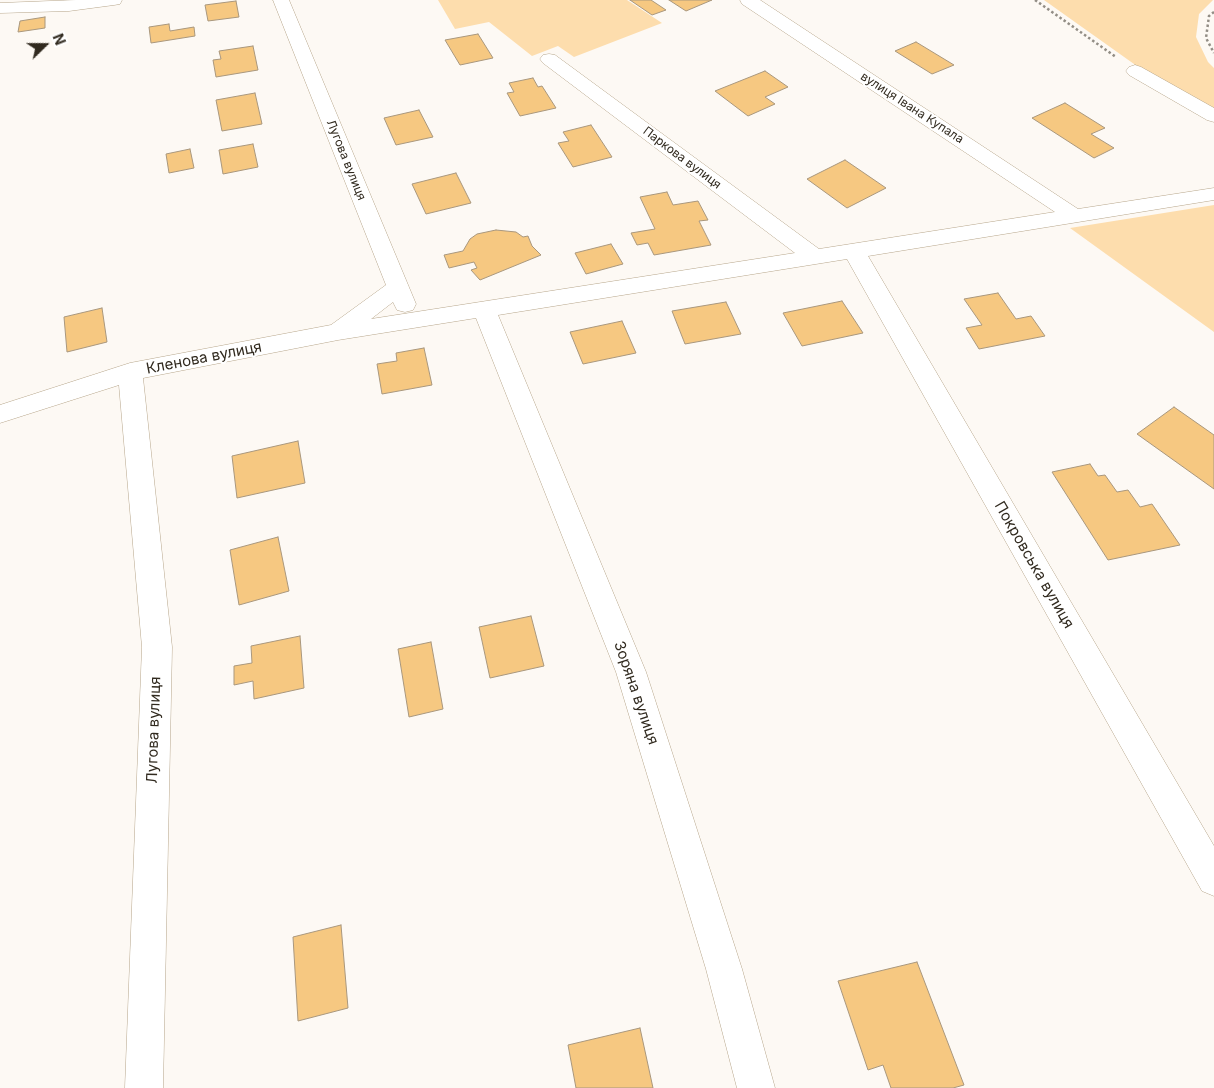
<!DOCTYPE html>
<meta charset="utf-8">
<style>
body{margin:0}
#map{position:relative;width:1214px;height:1088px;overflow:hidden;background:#fdf9f4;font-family:Inter,sans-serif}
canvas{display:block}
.north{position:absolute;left:20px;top:20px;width:50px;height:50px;-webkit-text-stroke:4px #fff;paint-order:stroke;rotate:68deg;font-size:14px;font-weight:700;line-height:20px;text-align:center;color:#312a1f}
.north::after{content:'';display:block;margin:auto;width:18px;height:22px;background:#312a1f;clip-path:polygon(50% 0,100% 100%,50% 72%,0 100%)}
</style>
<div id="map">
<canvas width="1214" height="1088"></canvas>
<div class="north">N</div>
</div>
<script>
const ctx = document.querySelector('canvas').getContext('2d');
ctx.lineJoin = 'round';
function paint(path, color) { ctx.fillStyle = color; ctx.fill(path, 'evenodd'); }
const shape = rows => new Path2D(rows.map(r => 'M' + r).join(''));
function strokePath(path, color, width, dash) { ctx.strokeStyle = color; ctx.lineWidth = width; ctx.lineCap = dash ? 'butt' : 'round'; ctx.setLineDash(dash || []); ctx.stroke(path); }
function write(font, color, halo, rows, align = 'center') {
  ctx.font = font + ' Inter,sans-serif'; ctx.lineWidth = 4; ctx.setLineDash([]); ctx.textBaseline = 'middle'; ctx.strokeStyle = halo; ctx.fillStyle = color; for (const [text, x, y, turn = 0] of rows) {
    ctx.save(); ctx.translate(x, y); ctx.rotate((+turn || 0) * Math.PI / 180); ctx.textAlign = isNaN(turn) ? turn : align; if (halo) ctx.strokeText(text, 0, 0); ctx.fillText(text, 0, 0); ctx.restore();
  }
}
paint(shape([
 [438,0,627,0,662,23,574,57,558,46,532,56,489,22,455,29],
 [1044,0,1213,0,1199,14,1196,37,1208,62,1214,68,1214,110,1141,69],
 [1214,205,1214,332,1070,228]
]), '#fdddad');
const building = shape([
 [630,0,651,0,666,10,652,15,630,0],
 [669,0,712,0,686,11,669,0],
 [236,1,239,17,208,21,205,5,236,1],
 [45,17,45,28,18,32,20,21,45,17],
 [169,24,170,31,194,27,195,36,151,43,149,27,169,24],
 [478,34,493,58,460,65,445,40,478,34],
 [916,42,954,65,932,74,895,51,916,42],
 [253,46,258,70,216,77,213,60,221,59,219,51,253,46],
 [765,71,788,87,765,97,775,104,748,116,715,91,765,71],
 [533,78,538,87,542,86,556,108,520,116,507,93,514,92,509,83,533,78],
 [255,93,262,124,222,131,216,100,255,93],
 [1065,103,1105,128,1091,134,1114,148,1094,158,1032,118,1065,103],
 [419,110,433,137,396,145,384,118,419,110],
 [591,125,612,157,573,167,558,143,569,141,563,132,591,125],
 [253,144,258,167,223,174,219,150,253,144],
 [190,149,194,168,169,173,166,154,190,149],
 [845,160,886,188,847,208,807,179,845,160],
 [456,173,471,203,426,214,412,184,456,173],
 [667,192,673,205,698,201,708,220,699,221,711,245,654,255,648,243,637,245,631,233,655,229,640,197,667,192],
 [496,230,516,232,523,237,528,236,532,246,541,255,480,280,471,270,477,268,474,262,449,268,444,255,463,251,470,239,477,234,496,230],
 [611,244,623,264,586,274,575,253,611,244],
 [998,293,1016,319,1031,316,1045,336,979,349,966,328,982,325,964,299,998,293],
 [842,301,863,333,802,346,783,313,842,301],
 [726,302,741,334,685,344,672,311,726,302],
 [102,308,107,342,67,352,64,317,102,308],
 [622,321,636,353,583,364,570,332,622,321],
 [424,348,432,385,382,394,377,364,397,361,396,353,424,348],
 [1174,407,1214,435,1214,489,1137,434,1174,407],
 [298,441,305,483,237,498,232,456,298,441],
 [1090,464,1098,476,1105,475,1117,492,1128,490,1140,507,1152,504,1180,545,1108,560,1052,472,1090,464],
 [278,537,289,591,239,605,230,550,278,537],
 [531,616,544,666,490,678,479,627,531,616],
 [300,636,304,688,254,699,253,681,234,685,234,666,252,663,251,646,300,636],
 [431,642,443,709,409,717,398,649,431,642],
 [341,925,348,1008,298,1021,293,937,341,925],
 [917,962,964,1085,953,1088,891,1088,883,1065,868,1070,838,981,917,962],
 [640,1028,653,1088,576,1088,568,1045,640,1028]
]);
paint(building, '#f6c881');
strokePath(building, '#a9977d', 1);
const street = shape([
 [76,0,122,0,120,4,114,5,69,11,0,13,0,3,76,0],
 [273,0,289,0,416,304,413,310,405,312,397,310,393,302,371,319,795,253,543,63,540,59,543,55,549,54,555,55,819,249,1055,212,742,4,740,0,760,0,1078,209,1214,188,1214,200,868,256,1214,846,1214,896,1202,891,847,259,498,315,646,672,742,969,775,1088,737,1088,706,969,616,672,476,318,338,340,143,378,172,647,163,1088,125,1088,142,647,119,385,0,423,0,405,130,363,331,325,386,285,273,0],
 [1135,65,1141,67,1214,108,1214,122,1207,120,1129,75,1126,71,1129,67,1135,65]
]);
strokePath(street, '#b7a68b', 1);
strokePath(shape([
 [1035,0,1116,57],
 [1214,12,1209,16,1206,38,1214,53]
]), '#928d85', 2.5, [2.5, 2.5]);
paint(street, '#fff');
write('12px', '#312a1f', '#fff', [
 ["вулиця Івана Купала",912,108,33],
 ["Паркова вулиця",682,158,37],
 ["Лугова вулиця",346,160,68]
]);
write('15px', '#312a1f', '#fff', [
 ["Кленова вулиця",204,358,-11],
 ["Покровська вулиця",1034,565,60],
 ["Зоряна вулиця",636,693,71],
 ["Лугова вулиця",154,730,-88]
]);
</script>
